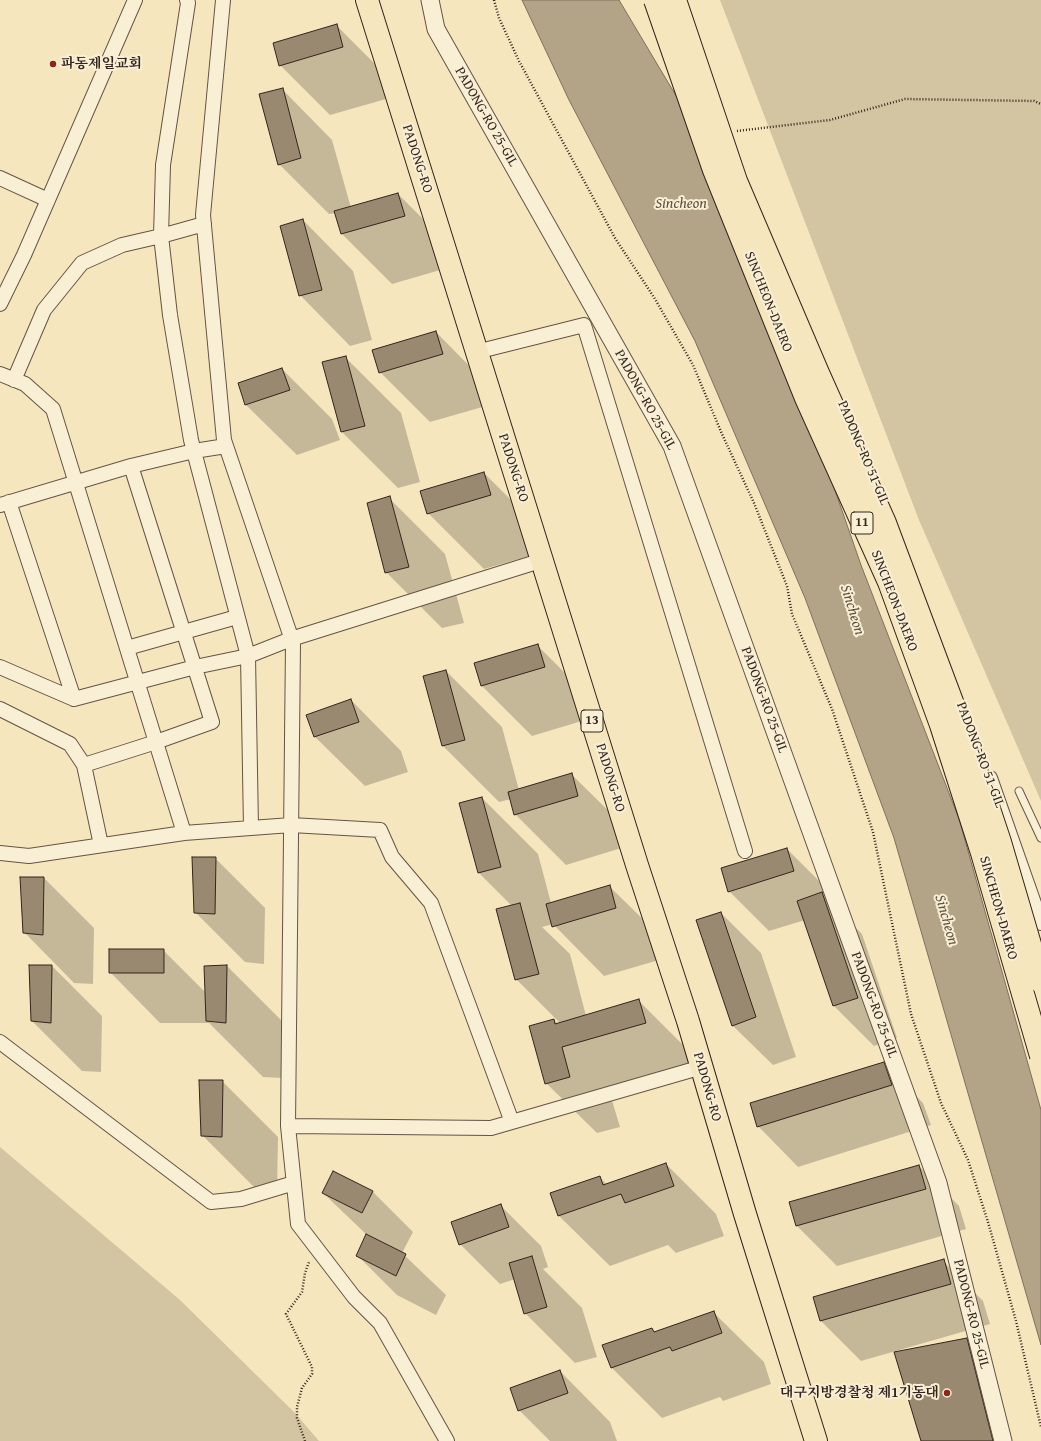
<!DOCTYPE html>
<meta charset="utf-8">
<style>
body{margin:0}
canvas{display:block;background:#f5e6be}
</style>
<canvas width="1041" height="1441"></canvas>
<script>
const ctx = document.querySelector('canvas').getContext('2d');
ctx.lineJoin = 'round';
function paint(path, color) { ctx.fillStyle = color; ctx.fill(path, 'evenodd'); }
const shape = rows => new Path2D(rows.map(r => 'M' + r).join(''));
function strokePath(path, color, width, dash) { ctx.strokeStyle = color; ctx.lineWidth = width; ctx.lineCap = dash ? 'butt' : 'round'; ctx.setLineDash(dash || []); ctx.stroke(path); }
function write(font, color, halo, rows, align = 'center') {
  ctx.font = font + ' "Gentium Book Plus","Noto Serif KR",serif'; ctx.lineWidth = 4; ctx.setLineDash([]); ctx.textBaseline = 'middle'; ctx.strokeStyle = halo; ctx.fillStyle = color; for (const [text, x, y, turn = 0] of rows) {
    ctx.save(); ctx.translate(x, y); ctx.rotate((+turn || 0) * Math.PI / 180); ctx.textAlign = isNaN(turn) ? turn : align; if (halo) ctx.strokeText(text, 0, 0); ctx.fillText(text, 0, 0); ctx.restore();
  }
}
paint(shape([
 [720,0,1041,0,1041,801,919,520],
 [0,1147,180,1300,294,1412,319,1441,0,1441]
]), '#d4c5a2');
const water = shape([
 [522,0,619,0,728,183,861,565,959,819,1041,1110,1041,1345,894,838,805,598,695,341,569,100,522,0]
]);
paint(water, '#b3a487');
strokePath(water, '#80715c', 1);
paint(shape([
 [336,25,386,75,393,97,330,115,280,65],
 [282,89,332,140,351,208,398,194,448,244,454,266,392,284,342,234,335,213,329,214,279,164],
 [303,220,353,271,372,340,350,346,300,295],
 [436,332,486,383,493,404,430,422,380,372],
 [345,357,401,413,420,482,398,488,342,432],
 [282,369,332,419,340,440,297,455,246,405,239,384],
 [484,473,540,529,547,551,484,569,428,513],
 [389,498,445,554,464,623,442,628,386,572],
 [538,646,588,696,595,717,532,736,482,686],
 [446,671,502,727,519,790,571,774,622,824,628,846,566,865,515,814,511,799,499,802,443,746],
 [351,700,401,751,408,772,365,786,314,736],
 [482,798,538,854,551,903,609,886,660,936,666,958,604,976,553,924,542,927,570,954,586,1016,639,1001,689,1051,695,1073,611,1097,620,1127,597,1133,546,1083,554,1020,558,1024,561,1024,516,979,512,906,479,873],
 [787,849,827,889,831,903,862,934,897,1038,874,1046,834,1006,805,920,769,931,729,891],
 [215,858,265,908,264,964,245,962,195,912],
 [44,878,94,928,93,984,74,983,24,932],
 [721,913,761,953,796,1057,773,1065,732,1025],
 [163,950,206,993,205,967,227,966,283,1022,282,1078,263,1077,209,1023,160,1023,110,972],
 [52,966,102,1016,101,1072,82,1071,32,1021],
 [883,1063,923,1103,931,1125,798,1167,758,1126],
 [222,1081,278,1137,277,1193,258,1191,202,1135],
 [666,1164,716,1214,724,1236,676,1253,668,1245,610,1266,559,1216,552,1194,600,1177,607,1185],
 [919,1166,959,1206,966,1229,837,1266,797,1226],
 [333,1173,373,1192,413,1232,402,1253,446,1295,436,1315,397,1295,357,1255,367,1235,323,1193],
 [500,1205,541,1246,548,1267,543,1269,582,1308,597,1357,575,1363,525,1313,515,1279,500,1284,460,1244],
 [943,1261,983,1301,990,1324,861,1361,821,1321],
 [713,1312,764,1362,771,1384,723,1401,720,1397,662,1418,611,1367,652,1329,655,1332],
 [966,1339,981,1353,1003,1441,922,1441,918,1433,896,1353],
 [560,1371,610,1422,617,1441,550,1441,519,1410]
]), '#0003');
const building = shape([
 [337,24,343,47,279,66,273,43,337,24],
 [283,88,301,158,278,165,259,94,283,88],
 [398,193,405,216,341,234,334,211,398,193],
 [303,219,322,290,299,296,280,226,303,219],
 [436,331,443,354,379,373,372,350,436,331],
 [346,356,365,426,341,432,322,362,346,356],
 [282,368,290,390,245,405,238,383,282,368],
 [484,472,491,495,427,514,420,491,484,472],
 [390,496,409,567,385,573,367,503,390,496],
 [538,644,545,667,481,686,474,663,538,644],
 [446,670,465,740,442,746,423,676,446,670],
 [351,699,359,722,314,737,306,715,351,699],
 [572,773,578,796,514,815,508,792,572,773],
 [482,797,501,867,478,873,459,803,482,797],
 [787,848,794,871,728,892,721,868,787,848],
 [192,857,216,857,215,914,194,913,192,857],
 [20,877,44,877,43,935,23,933,20,877],
 [610,885,616,908,552,927,546,904,610,885],
 [822,892,858,998,833,1006,797,901,822,892],
 [520,903,539,974,515,980,496,909,520,903],
 [721,912,756,1017,732,1026,696,920,721,912],
 [109,949,164,949,164,973,109,973,109,949],
 [29,965,52,965,51,1023,31,1021,29,965],
 [227,965,226,1023,206,1021,204,966,227,965],
 [639,999,646,1023,562,1047,570,1077,545,1084,529,1026,554,1019,555,1024,639,999],
 [884,1062,892,1085,757,1127,750,1103,884,1062],
 [199,1080,223,1080,222,1137,201,1136,199,1080],
 [666,1163,674,1186,625,1203,621,1194,558,1216,550,1193,600,1176,603,1185,666,1163],
 [919,1165,926,1189,796,1226,789,1202,919,1165],
 [333,1171,373,1191,362,1213,322,1193,333,1171],
 [501,1204,509,1227,459,1245,451,1222,501,1204],
 [366,1234,406,1254,396,1276,356,1256,366,1234],
 [532,1256,547,1307,524,1314,509,1263,532,1256],
 [944,1259,951,1284,820,1321,813,1297,944,1259],
 [714,1311,722,1333,672,1351,670,1347,611,1368,602,1345,652,1328,654,1332,714,1311],
 [967,1338,993,1441,921,1441,894,1352,967,1338],
 [560,1370,568,1393,518,1411,510,1388,560,1370]
]);
paint(building, '#988970');
strokePath(building, '#34241b', 1);
const service = shape([
 [1019,791,1041,838]
]);
const minor = shape([
 [187,0,188,3,163,165,161,236,170,315,191,440,248,656,251,828],
 [223,0,203,215,224,440,293,643,288,1126,298,1224,354,1297,380,1323,447,1441],
 [0,178,48,200],
 [0,304,24,255,135,0],
 [476,352,584,325,745,851],
 [0,374,25,384,53,409,184,833],
 [14,380,44,310,82,263,122,245,161,236,204,224],
 [131,466,194,451,226,446],
 [9,502,74,699],
 [0,505,131,466,212,722,156,742,84,765,70,744,0,709],
 [127,648,237,617],
 [0,667,74,699,195,667,248,656,291,639,543,560],
 [84,765,101,845],
 [990,778,1041,923],
 [0,853,29,856,184,833,291,825,380,830,392,857,431,903,512,1122],
 [0,1042,211,1202,241,1199,294,1183],
 [288,1126,491,1128,702,1067]
]);
const tertiary = shape([
 [430,0,436,29,672,446,938,1183,1003,1441]
]);
const primary = shape([
 [367,0,637,865,688,1021,745,1214,816,1441]
]);
strokePath(service, '#645444', 9);
strokePath(minor, '#645444', 16);
strokePath(tertiary, '#645444', 19);
strokePath(primary, '#34241b', 24);
strokePath(shape([
 [494,0,499,18,519,61,615,238,655,299,693,365,722,434,754,503,787,586,792,614,832,709,873,832,911,1014,941,1103,968,1160,988,1222,1016,1321,1041,1427],
 [737,131,830,120,905,99,1034,101,1041,104],
 [305,1441,297,1418,297,1407,302,1388,312,1374,312,1367,286,1314,302,1292,305,1273,309,1262]
]), '#34241b', 2.5, [1, 2]);
strokePath(service, '#f8efd5', 7);
strokePath(minor, '#f8efd5', 14);
strokePath(tertiary, '#f8efd5', 17);
strokePath(primary, '#f5e6be', 22);
const trunkBridge = shape([
 [655,0,714,170,806,398,889,582,941,725,982,853,1041,1056],
 [675,0,736,181,818,373,885,523,963,731,1000,842,1041,982]
]);
strokePath(trunkBridge, '#34241b', 24, []);
strokePath(trunkBridge, '#f5e6be', 22);
for (const [x, y, r, color] of [
 [53,64,4,"#8f2418"],
 [947,1393,4,"#8f2418"]
]) { const dot = new Path2D(); dot.arc(x, y, r, 0, 2 * Math.PI); ctx.fillStyle = color; ctx.fill(dot); strokePath(dot, '#f8efd5', 1.5); }
for (const [x, y, w] of [
 [862,523,22],
 [592,721,22]
]) { const box = new Path2D(); box.roundRect(x - w / 2, y - 11, w, 22, 3); ctx.fillStyle = '#f8efd5'; ctx.fill(box); strokePath(box, '#34241b', 1); }
write('bold 13px', '#34241b', null, [
 ["11",862,523],
 ["13",592,721]
]);
write('bold 14px', '#34241b', '#f8efd5', [
 ["파동제일교회",61,64],
 ["대구지방경찰청 제1기동대",939,1393,"right"]
], 'left');
write('14px', '#34241b', '#f8efd5', [
 ["PADONG-RO 25-GIL",486,117,60],
 ["PADONG-RO",417,159,72],
 ["SINCHEON-DAERO",768,302,68],
 ["PADONG-RO 25-GIL",645,400,61],
 ["PADONG-RO 51-GIL",863,453,67],
 ["PADONG-RO",513,468,72],
 ["SINCHEON-DAERO",894,601,69],
 ["PADONG-RO 25-GIL",764,700,70],
 ["PADONG-RO 51-GIL",980,755,69],
 ["PADONG-RO",610,778,73],
 ["SINCHEON-DAERO",998,908,74],
 ["PADONG-RO 25-GIL",874,1005,70],
 ["PADONG-RO",707,1087,74],
 ["PADONG-RO 25-GIL",971,1314,76]
]);
write('italic 15px', '#605141', '#f8efd5', [
 ["Sincheon",681,204],
 ["Sincheon",852,610,73],
 ["Sincheon",946,920,74]
]);
</script>
